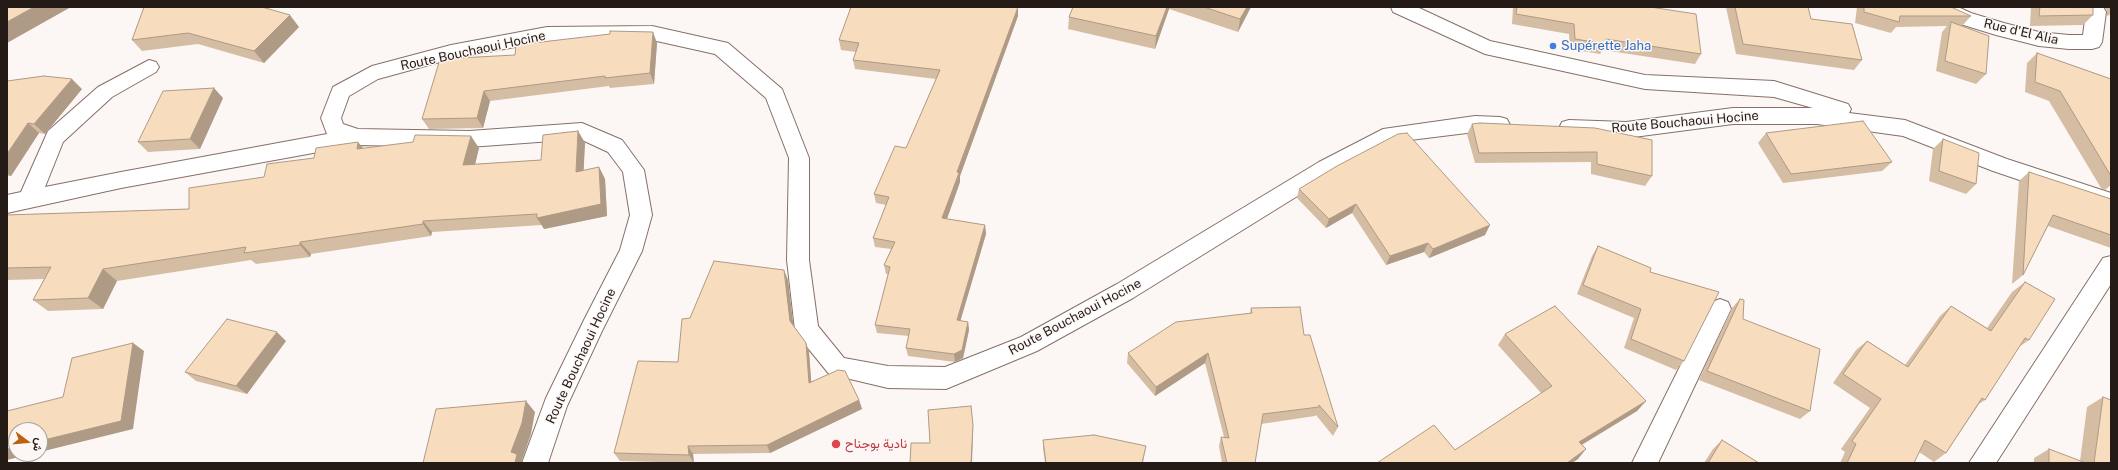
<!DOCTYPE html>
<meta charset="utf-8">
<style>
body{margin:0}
#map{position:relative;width:2118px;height:470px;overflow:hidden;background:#fcf7f5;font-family:"Public Sans",Vazirmatn,sans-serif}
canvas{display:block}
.frame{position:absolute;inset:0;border:8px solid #241b17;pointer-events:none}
.north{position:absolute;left:8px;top:422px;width:40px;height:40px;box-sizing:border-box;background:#fcf7f5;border:1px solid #a69f9c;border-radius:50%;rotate:106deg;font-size:11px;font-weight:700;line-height:16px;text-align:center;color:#241b17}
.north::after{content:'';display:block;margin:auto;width:14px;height:18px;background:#bd6010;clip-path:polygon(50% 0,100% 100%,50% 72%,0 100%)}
</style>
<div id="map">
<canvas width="2118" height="470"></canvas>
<div class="frame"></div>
<div class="north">ش</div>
</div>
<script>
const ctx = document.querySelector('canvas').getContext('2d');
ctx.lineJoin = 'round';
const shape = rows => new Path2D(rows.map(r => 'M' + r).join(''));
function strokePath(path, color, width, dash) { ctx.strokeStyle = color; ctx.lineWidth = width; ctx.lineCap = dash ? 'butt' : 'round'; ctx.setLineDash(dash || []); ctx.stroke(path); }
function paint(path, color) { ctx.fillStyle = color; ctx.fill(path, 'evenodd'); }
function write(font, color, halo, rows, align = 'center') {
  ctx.font = font + ' "Public Sans",Vazirmatn,sans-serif'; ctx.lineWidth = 3; ctx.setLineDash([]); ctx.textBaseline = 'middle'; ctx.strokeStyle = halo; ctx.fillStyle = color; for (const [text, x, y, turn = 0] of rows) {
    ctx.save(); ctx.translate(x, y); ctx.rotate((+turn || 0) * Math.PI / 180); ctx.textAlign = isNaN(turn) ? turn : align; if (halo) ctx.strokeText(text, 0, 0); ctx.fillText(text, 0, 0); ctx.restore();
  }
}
const minor = shape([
 [1391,7,1417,7,1490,41,1645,75,1774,81,1848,104,1851,109,1849,113,1905,120,2007,159,2111,193,2111,211,1993,171,1903,136,1817,124,1733,124,1626,138,1569,136,1562,134,1559,128,1562,122,1569,120,1626,122,1733,108,1813,108,1774,97,1645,89,1485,54,1393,12,1391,7],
 [1932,7,1958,7,1971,13,2004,23,2039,32,2069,35,2083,35,2086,12,2084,7,2103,7,2106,12,2102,42,2099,47,2092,49,2069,49,2039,46,1996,35,1957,23,1934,12,1932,7],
 [652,26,728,43,782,89,809,158,809,260,818,326,844,358,888,366,945,367,1021,337,1117,284,1319,162,1383,129,1475,116,1500,117,1507,119,1510,125,1507,131,1500,133,1475,132,1394,142,1333,174,1133,298,1037,351,946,389,888,388,829,374,799,337,795,330,787,260,789,158,766,98,715,54,652,40,547,41,451,59,378,79,349,96,341,118,343,124,358,129,469,131,582,123,622,140,644,170,652,215,642,251,602,331,567,406,548,463,522,463,546,398,584,320,620,250,630,215,623,172,608,152,580,139,469,147,357,145,121,188,7,213,7,195,21,192,48,131,98,87,149,60,156,62,159,67,156,72,112,97,63,142,45,187,121,172,327,134,321,118,333,87,372,66,451,45,547,27,652,26],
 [2111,256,2111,284,1996,463,1969,463,2103,258,2111,256],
 [1720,299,1728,302,1731,309,1658,463,1632,463,1712,302,1720,299]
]);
strokePath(minor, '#867067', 2);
paint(minor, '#fff');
paint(shape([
 [144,7,299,27,264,63,198,44,142,51,132,40],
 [1073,7,1251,7,1238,32,1169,9,1155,49,1068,29,1069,17],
 [1513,7,1650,7,1701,54,1695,64,1603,50,1600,54,1570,49,1569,34,1512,24],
 [1726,7,1808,7,1811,19,1862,60,1854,70,1736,54],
 [1857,7,1951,7,1971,16,1962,26,1986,74,1976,84,1936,71,1942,32,1947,26,1896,27,1891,33,1855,23],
 [2031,7,2093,7,2093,15,2083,25,2030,26],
 [2104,7,2111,7,2111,14,2107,16,2107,11],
 [1018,16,960,176,960,182,947,219,985,225,986,234,960,321,968,322,969,330,963,358,955,362,908,356,906,348,909,336,877,333,875,325,888,274,886,274,884,265,891,249,875,247,873,238,886,205,876,203,874,194,906,148,936,79,855,69,853,60,856,52,841,50,839,40],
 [657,43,654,84,610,88,609,86,490,101,483,128,429,129,422,119,515,55],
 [2037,53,2111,79,2111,185,2105,190,2101,188,2049,101,2025,92,2027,63],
 [7,81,82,89,45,134,39,133,11,176,7,176],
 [223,98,200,149,148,152,138,142],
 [1472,124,1595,128,1652,176,1645,186,1591,174,1591,162,1475,163,1467,134],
 [578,131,585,143,583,171,599,167,605,179,607,216,544,229,542,225,432,232,431,236,311,254,310,257,256,264,251,260,117,281,103,309,48,311,33,300,44,279,7,280,7,215,189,209,314,158,363,149,479,148,475,164,541,160],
 [1766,133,1892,162,1882,171,1783,183,1758,143],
 [1943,139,1976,184,1966,194,1929,181,1933,149],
 [2029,172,2111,199,2111,248,2048,226,2023,275,2012,284,2019,181],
 [1299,189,1485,235,1429,258,1424,252,1386,265,1352,213,1326,228,1297,198],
 [1598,246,1650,272,1684,361,1676,370,1624,348,1634,318,1577,294,1592,256],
 [788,280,793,325,806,343,809,352,811,382,859,400,862,409,770,453,693,454,694,463,620,461,614,453,678,362,690,318],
 [2025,282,2029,340,2019,347,1985,400,1979,404,1946,453,1934,462,1919,452,1914,463,1840,463,1845,452,1841,449,1870,408,1833,383,1856,350,1867,341,1905,365,1940,316,1951,306,1987,328,2012,292],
 [1740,299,1743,319,1810,411,1800,419,1699,380,1732,308],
 [1251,308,1304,335,1338,427,1333,436,1316,415,1315,416,1261,424,1255,463,1222,463,1219,446,1221,437,1224,437,1205,363,1155,396,1127,363,1128,353,1250,313],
 [1505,334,1646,401,1637,411,1582,445,1578,459,1572,463,1377,463,1455,450,1541,393,1498,345],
 [286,341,247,394,196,381,185,372],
 [2103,397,2111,463,2034,463,2034,458,2049,449,2080,461,2087,407],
 [1043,440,1146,446,1143,463,1045,463,1043,448],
 [1722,440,1759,463,1704,463,1713,449]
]), '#d5bda3');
paint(shape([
 [34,7,71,7,7,43,7,22],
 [1018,7,1018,16,960,176,960,182,944,227,942,218,957,172],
 [1167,7,1170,7,1169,9,1155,49,1156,36],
 [1247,7,1251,7,1238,32,1240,19],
 [290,15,299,27,264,63,254,51],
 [653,32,657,43,654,84,650,73],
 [72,79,82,89,45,134,34,124],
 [214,88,223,98,200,149,190,139],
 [484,91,490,101,483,128,477,118],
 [28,123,39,133,11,176,7,173,7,154],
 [578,131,585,143,583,184,576,172],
 [471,136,479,148,472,177,463,165],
 [358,142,368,154,357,149],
 [599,167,605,179,607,216,544,229,537,218],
 [1356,204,1352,213,1326,228,1329,219],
 [423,221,432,232,431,236,423,224],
 [985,225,986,234,958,329,957,320],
 [1490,225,1485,235,1429,258,1433,249],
 [300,242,311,254,310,257,300,245],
 [1428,243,1424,252,1386,265,1390,256],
 [103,269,117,281,103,309,88,298],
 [784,270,788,280,794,330,790,321],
 [968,322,969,330,963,358,955,362,954,354],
 [277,332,286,341,247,394,236,386],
 [133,343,144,351,133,429,40,452,40,441],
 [806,343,809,352,812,391,809,383],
 [1208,353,1205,363,1155,396,1156,387],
 [859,400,862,409,770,453,767,445],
 [526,401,535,412,531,434,522,460,524,463,515,463,511,452],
 [1646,401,1637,411,1571,451,1579,442],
 [971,406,973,431,972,463,971,463],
 [688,446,693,454,694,463,689,455],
 [16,447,16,454,31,454,7,460,7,449],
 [1586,449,1578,459,1572,463,1567,463]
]), '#ae9a85');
const building = shape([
 [7,7,34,7,7,22,7,7],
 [144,7,262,7,290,15,254,51,188,33,132,40,144,7],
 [851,7,1018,7,957,172,959,173,942,218,985,225,957,320,968,322,962,350,954,354,906,348,910,329,875,325,890,267,884,265,895,242,873,238,889,197,874,194,895,146,906,148,940,70,853,60,859,43,839,40,851,7],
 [1073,7,1167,7,1156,36,1069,17,1073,7],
 [1204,7,1247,7,1240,19,1204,7],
 [1517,7,1650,7,1696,14,1701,54,1606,39,1606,44,1575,39,1574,24,1516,14,1517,7],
 [1735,7,1808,7,1811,19,1852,24,1862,60,1743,44,1735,7],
 [1864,7,1951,7,1971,16,1900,16,1899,22,1864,12,1864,7],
 [2040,7,2093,7,2093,15,2039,16,2040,7],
 [1951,22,1989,36,1986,74,1945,61,1951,22],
 [610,31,653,32,650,73,605,78,605,76,484,91,477,118,422,119,440,59,515,55,516,45,610,34,610,31],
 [2037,53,2111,79,2111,176,2060,91,2035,82,2037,53],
 [44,76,72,79,34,124,28,123,7,154,7,81,44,76],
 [214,88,190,139,138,142,163,91,214,88],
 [1863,121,1892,162,1791,174,1766,133,1863,121],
 [1480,123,1595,128,1652,140,1652,176,1597,164,1597,152,1479,153,1472,124,1480,123],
 [578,131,576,172,599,167,601,204,537,218,537,214,423,221,423,224,300,242,300,245,244,253,246,247,103,269,88,298,33,300,51,267,7,268,7,215,189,209,189,188,264,177,267,164,314,158,316,148,358,142,357,149,413,142,415,135,471,136,463,165,541,160,543,135,578,131],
 [1407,133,1490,225,1433,249,1428,243,1390,256,1356,204,1329,219,1299,189,1337,166,1398,134,1407,133],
 [1943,139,1979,153,1976,184,1939,171,1943,139],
 [2029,172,2111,199,2111,235,2053,215,2023,275,2029,172],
 [1598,246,1651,268,1650,272,1719,292,1684,361,1631,339,1641,309,1583,285,1598,246],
 [714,261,784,270,790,321,806,343,809,383,838,370,845,371,859,400,767,445,688,446,689,455,614,453,638,361,678,362,682,319,690,318,714,261],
 [2025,282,2055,299,2029,340,2025,338,1985,400,1982,398,1946,453,1925,440,1914,463,1847,463,1856,444,1852,441,1881,399,1843,374,1867,341,1908,367,1951,306,1991,331,2025,282],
 [1740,299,1744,300,1743,319,1820,349,1810,411,1707,371,1740,299],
 [1555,306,1646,401,1579,442,1586,449,1567,463,1377,463,1434,425,1455,450,1552,386,1505,334,1555,306],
 [1300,307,1304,335,1310,335,1338,427,1319,405,1319,407,1263,414,1255,463,1227,463,1221,437,1229,438,1208,353,1156,387,1128,353,1176,322,1252,313,1251,308,1300,307],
 [227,319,277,332,236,386,185,372,227,319],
 [133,343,121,421,40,441,40,430,16,430,16,447,7,449,7,411,63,397,72,358,133,343],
 [2103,397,2111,400,2111,463,2094,463,2103,397],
 [526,401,522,423,511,452,517,454,515,463,423,463,436,409,526,401],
 [971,406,973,425,971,463,910,463,911,443,930,443,928,410,971,406],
 [1094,435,1146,446,1142,463,1046,463,1043,440,1094,435],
 [1722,440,1759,463,1708,463,1722,440],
 [2049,449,2086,463,2049,463,2049,449]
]);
paint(building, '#f8dcbe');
strokePath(building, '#ae9a85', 1);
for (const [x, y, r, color] of [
 [1553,46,4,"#3f7fe0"],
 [836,444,5,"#e0444e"]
]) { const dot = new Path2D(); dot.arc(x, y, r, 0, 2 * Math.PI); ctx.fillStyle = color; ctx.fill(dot); strokePath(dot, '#fcf7f5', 1.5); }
write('13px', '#241b17', '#fcf7f5', [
 ["Rue d'El Alia",2021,32,13],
 ["Route Bouchaoui Hocine",473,51,-12],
 ["Route Bouchaoui Hocine",1685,122,-5],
 ["Route Bouchaoui Hocine",1075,317,-28],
 ["Route Bouchaoui Hocine",581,356,-65]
]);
write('13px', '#366cbe', '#fcf7f5', [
 ["Supérette Jaha",1561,46]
], 'left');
write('13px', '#be3a42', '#fcf7f5', [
 ["نادية بوجناح",845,444]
], 'left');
</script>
